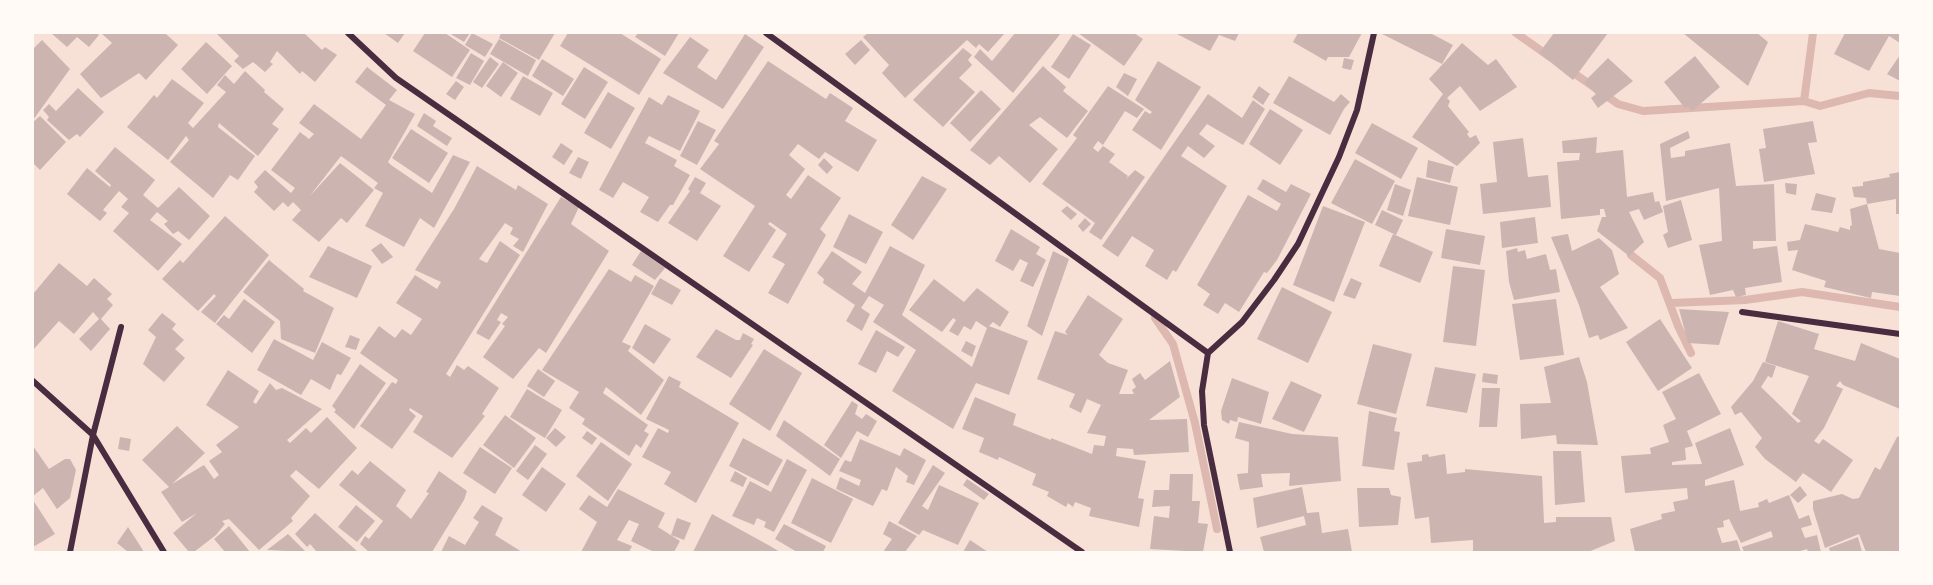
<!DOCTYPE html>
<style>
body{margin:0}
#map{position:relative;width:1933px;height:585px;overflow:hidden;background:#f7e1d7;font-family:Quicksand,sans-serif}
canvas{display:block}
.frame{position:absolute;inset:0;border:34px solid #fffaf5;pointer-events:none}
</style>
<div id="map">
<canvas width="1933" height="585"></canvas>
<div class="frame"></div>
</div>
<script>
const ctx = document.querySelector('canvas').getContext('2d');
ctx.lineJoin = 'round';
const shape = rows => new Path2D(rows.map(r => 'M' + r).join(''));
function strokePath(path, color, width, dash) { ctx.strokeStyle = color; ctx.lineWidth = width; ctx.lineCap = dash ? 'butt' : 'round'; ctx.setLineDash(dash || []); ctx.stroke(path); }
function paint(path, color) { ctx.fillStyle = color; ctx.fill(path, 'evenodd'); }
strokePath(shape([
 [1516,33,1550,57],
 [1568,69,1618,104,1643,111,1804,101,1820,106,1869,93,1900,96],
 [1804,101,1813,33],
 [1631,255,1660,278,1678,326,1691,353],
 [1671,303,1745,300,1802,292,1900,307],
 [1155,318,1173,344,1195,423,1217,529]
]), '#dcb8b0', 8);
paint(shape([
 [51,33,97,33,99,35,89,47,77,37,67,47],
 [101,33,165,33,178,45,146,80,139,73,101,98,80,74,112,43],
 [216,33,304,33,322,50,325,47,337,55,315,82,302,71,300,74,277,51,270,62,273,64,265,72,253,62,243,69,234,61,239,56],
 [384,33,405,33,398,43],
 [425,33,445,33,470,50,452,77,413,51],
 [449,33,470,33,464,42],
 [472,33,493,44,485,57,465,45],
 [501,33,555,33,539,60,499,38],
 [568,33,620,33,661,59,639,95,560,46],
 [638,33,679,33,665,56,635,37],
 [868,33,1005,33,988,52,979,44,976,48,967,40,905,98,882,73,889,65,863,37],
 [1015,33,1061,33,1013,93,974,57,980,49,992,61],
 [1078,33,1134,33,1143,39,1124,66],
 [1175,33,1239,33,1235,41,1219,35,1210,51],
 [1298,33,1362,33,1349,57,1328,57,1326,61,1293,42],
 [1380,33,1430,33,1453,45,1442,64],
 [1554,33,1608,33,1573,80,1539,53],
 [1683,33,1757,33,1768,42,1748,86],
 [1845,33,1900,33,1900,43,1889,36,1869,71,1834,54],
 [745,34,764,47,723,109,663,73,690,37,709,50,697,67,716,80],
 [1073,34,1091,45,1069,79,1051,67],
 [499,39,536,60,528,76,490,54],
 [42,40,70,69,33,120,33,49],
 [861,40,870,50,855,65,845,54],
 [206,42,232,66,207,94,181,69],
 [1462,43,1488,65,1496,59,1517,87,1480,111,1460,86,1447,98,1450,101,1448,106,1469,132,1467,134,1470,138,1476,135,1480,143,1457,166,1412,137,1443,94,1429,79],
 [963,48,972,55,968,60,972,65,959,78,975,92,943,127,913,100],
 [471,53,484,61,470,85,456,78],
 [1900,55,1900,81,1887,74],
 [1695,56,1720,87,1692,111,1688,106,1685,108,1664,82],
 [490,57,499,64,482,88,473,82],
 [1344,58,1354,60,1351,70,1342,68],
 [1608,58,1633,81,1598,108,1591,98,1596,94,1584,82],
 [542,59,574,79,563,96,532,76],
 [768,61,826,99,830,93,853,108,845,121,877,140,858,172,825,152,819,159,798,144,789,155,805,169,786,195,791,199,808,175,841,198,820,229,826,235,788,304,768,293,785,264,772,257,787,234,770,222,768,224,776,230,749,272,723,256,755,206,700,169,719,144,714,141],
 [1158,61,1201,87,1161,150,1132,130,1145,111,1150,114,1152,112,1135,100],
 [503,62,518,73,501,97,486,86],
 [1043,66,1066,87,1063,91,1088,111,1067,138,1040,117,1029,125,1058,149,1030,183,999,156,990,165,970,150],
 [367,67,397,90,389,100,415,114,388,162,391,165,432,193,453,155,470,162,434,228,420,218,404,247,365,226,383,193,374,188,378,183,341,156,309,197,340,163,374,190,347,223,341,218,319,242,292,220,301,210,293,202,288,207,283,202,274,211,254,192,258,187,254,182,265,170,291,193,295,188,271,170,300,132,309,139,314,134,299,123,314,104,361,139,386,105,355,82],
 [584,67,608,82,585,119,561,104],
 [245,71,265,90,264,92,284,109,272,124,279,129,258,156,219,123,218,127,255,156,238,180,230,175,213,198,170,162,189,140,186,136,168,160,127,127,154,95,157,98,172,79,204,103,188,123,193,128,226,92,217,85,225,75,234,84],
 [1124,73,1137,79,1128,96,1116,87],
 [523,76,553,93,540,116,510,99],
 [1289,76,1334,102,1341,94,1350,102,1344,109,1330,135,1273,103],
 [456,81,464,87,455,100,446,94],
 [1108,86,1144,109,1137,118,1125,111,1103,145,1098,141,1093,148,1098,152,1103,146,1115,154,1109,162,1128,176,1126,179,1135,170,1145,177,1101,240,1089,232,1095,223,1042,184,1077,138,1073,135],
 [1259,86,1270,94,1263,105,1252,97],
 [78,88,104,112,80,137,77,134,69,140,47,120,49,117,43,110,49,104,56,111],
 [981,90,1001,109,970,142,950,123],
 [608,92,635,108,611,149,584,133],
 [1208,94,1242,118,1253,100,1265,109,1243,145,1207,124,1199,134,1215,146,1204,158,1188,146,1181,156,1227,186,1176,272,1173,270,1167,280,1145,266,1154,250,1132,236,1118,257,1102,246],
 [668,95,700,111,680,151,649,136,645,143,677,160,674,166,690,175,673,205,670,205,658,222,640,212,649,197,623,182,613,198,599,190,649,97,662,105],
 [1270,109,1303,130,1280,165,1249,144],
 [424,113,436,121,433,126,452,138,447,146,417,126],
 [40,116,66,142,40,170,33,163,33,122],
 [698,121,716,130,697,165,680,156],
 [1813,121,1817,142,1808,143,1815,174,1764,182,1759,149,1766,148,1763,129],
 [1372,123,1418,148,1401,179,1355,153],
 [411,129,448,153,429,183,392,158],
 [1688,131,1690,138,1670,148,1671,158,1685,156,1685,151,1730,143,1736,186,1774,184,1776,241,1753,241,1753,249,1777,246,1782,282,1745,288,1746,295,1736,297,1733,290,1710,295,1699,245,1722,241,1719,188,1666,201,1660,144],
 [1597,137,1596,153,1623,150,1627,197,1653,192,1655,202,1659,201,1663,212,1644,220,1639,209,1629,212,1644,242,1629,256,1597,231,1602,217,1606,217,1604,209,1600,209,1600,215,1561,219,1557,162,1579,160,1580,153,1563,153,1562,141],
 [1523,138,1528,177,1548,175,1551,207,1483,214,1480,184,1497,182,1493,142],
 [561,143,573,151,564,165,552,157],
 [115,147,155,180,143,195,158,208,179,187,210,216,189,240,178,231,173,234,164,224,168,221,157,212,150,220,182,244,158,271,113,231,129,213,121,207,128,199,119,191,103,210,107,213,100,221,67,194,87,168,110,187,111,185,95,171],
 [578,157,589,162,581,179,569,173],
 [824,158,833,167,827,174,818,165],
 [1355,159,1395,181,1372,224,1331,203],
 [1428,160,1454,167,1450,183,1426,177],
 [477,166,516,190,518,185,548,204,523,252,513,246,519,239,510,234,513,228,505,223,479,259,487,263,500,241,520,255,446,374,450,377,457,365,464,370,468,366,499,388,482,414,485,416,452,458,413,432,423,416,410,408,409,410,416,416,392,449,360,426,392,382,396,384,398,380,360,353,379,326,395,338,402,329,411,335,422,319,396,303,415,275,437,289,441,282,415,270,454,209],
 [1900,172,1900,214,1896,214,1896,199,1867,204,1866,198,1854,197,1852,187,1863,186,1863,182,1890,177,1889,174],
 [922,176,947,189,913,240,891,225],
 [695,177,706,183,700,193,721,206,697,241,668,223,690,191,688,189],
 [1417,177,1458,187,1450,225,1408,216],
 [1263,179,1286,192,1291,184,1311,194,1277,260,1267,273,1264,272,1239,312,1225,303,1218,314,1203,305,1210,294,1197,285,1248,195,1277,211,1281,204,1257,189],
 [1785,183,1797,184,1796,195,1786,193],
 [1395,184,1411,190,1403,216,1387,210],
 [1816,193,1836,198,1832,213,1811,210],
 [561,197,579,207,571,224,609,251,546,353,539,348,513,379,483,357,505,326,502,324,508,317,501,313,497,320,501,322,489,340,476,333],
 [1681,200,1692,240,1668,248,1663,235,1668,232,1663,206],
 [1867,204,1879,249,1900,253,1900,296,1872,292,1871,298,1824,287,1826,281,1792,270,1798,250,1788,251,1787,242,1800,240,1805,224,1838,232,1840,227,1850,230,1850,226,1852,225,1850,209],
 [1067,206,1077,214,1071,220,1061,211],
 [1323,206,1365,222,1334,302,1293,285],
 [1382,210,1403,220,1396,235,1375,225],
 [849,214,883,232,866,264,833,247],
 [225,216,269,255,215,323,201,312,216,296,214,294,198,311,162,279,180,260,183,263],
 [1535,217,1538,243,1502,248,1500,222],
 [1085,218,1091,224,1083,232,1078,226],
 [1011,229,1040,247,1036,254,1046,260,1033,287,1020,281,1028,263,1020,259,1013,271,995,261],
 [1446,229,1485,236,1480,265,1441,258],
 [1393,234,1433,252,1420,283,1379,266],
 [1568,234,1572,251,1599,238,1612,250,1619,274,1600,287,1628,328,1600,340,1598,335,1589,338,1579,305,1551,237],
 [381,243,393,257,382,264,371,250],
 [328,246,372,266,357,298,309,277],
 [890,246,925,265,902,315,972,367,987,328,976,321,971,330,964,326,958,336,949,331,956,320,953,318,942,332,909,310,934,279,964,302,977,288,1009,312,1000,327,993,322,989,326,1028,341,1009,395,976,383,953,429,892,391,916,350,873,322,884,305,869,296,861,308,870,314,862,331,846,321,855,305,823,283,824,279,817,273,832,251,862,272,852,284,865,293],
 [1517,248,1518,252,1525,250,1527,259,1546,254,1550,270,1556,269,1560,292,1514,300,1509,282,1506,251],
 [641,251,665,268,655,280,632,265],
 [1053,251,1069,259,1042,336,1027,326],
 [269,260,304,289,303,291,334,308,315,353,281,339,280,321,243,292],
 [59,263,87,286,94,278,112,294,107,299,113,305,101,319,110,329,91,351,79,339,99,319,93,312,74,334,59,321,33,350,33,294],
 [1453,266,1485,270,1476,346,1443,342],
 [609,269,631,282,635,275,654,286,622,342,631,346,628,351,664,380,641,415,606,387,603,393,648,425,644,431,649,434,641,448,636,444,629,456,582,424,585,419,569,408,579,392,542,370],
 [660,278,681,290,672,305,651,294],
 [1351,278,1362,283,1355,299,1343,295],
 [1282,287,1332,312,1308,363,1257,339],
 [1088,295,1123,319,1099,355,1108,363,1128,370,1119,394,1134,394,1132,390,1136,387,1132,379,1140,373,1145,380,1170,361,1180,397,1149,420,1187,419,1189,452,1134,455,1133,449,1117,448,1116,456,1146,461,1138,498,1144,499,1139,527,1089,516,1091,508,1075,502,1073,507,1068,503,1066,507,1047,496,1049,492,1032,485,1036,474,999,457,998,460,979,452,984,438,962,429,975,397,1016,414,1013,425,1051,440,1051,438,1092,454,1094,445,1104,446,1106,436,1087,433,1101,405,1087,399,1081,413,1069,407,1075,394,1037,379,1055,331,1068,335,1065,332],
 [244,299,275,322,252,353,216,324,224,315,229,319],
 [1556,299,1564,355,1520,360,1512,304],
 [1679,309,1729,312,1719,345,1688,343],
 [162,313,176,324,172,329,184,340,175,349,185,358,164,382,143,364,156,337,148,330],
 [1660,319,1692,368,1658,391,1626,342],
 [1778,321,1819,334,1814,349,1855,361,1861,343,1900,359,1900,409,1843,385,1840,381,1836,386,1843,389,1824,428,1814,441,1819,444,1823,439,1853,460,1831,492,1803,473,1796,482,1765,459,1755,447,1762,438,1741,412,1735,415,1731,407,1753,381,1763,362,1776,366,1772,378,1768,376,1761,387,1798,423,1801,421,1792,414,1809,376,1765,362],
 [645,324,671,339,654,364,632,348],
 [716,329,736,340,740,340,743,333,754,339,751,344,753,345,731,378,696,357],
 [876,330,905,347,898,357,887,351,876,373,858,364],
 [350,335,360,339,356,350,345,347],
 [274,339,313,360,322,342,351,358,341,375,337,374,330,390,311,379,301,395,257,370],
 [966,341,976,346,972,357,961,351],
 [1373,344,1412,354,1396,414,1357,404],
 [764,349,802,373,770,431,729,404],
 [1579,357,1587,382,1598,445,1557,444,1556,435,1521,439,1520,404,1551,403,1544,367],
 [360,364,386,383,354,429,334,412,336,410,332,406],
 [1435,367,1476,374,1467,413,1426,406],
 [538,369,555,381,544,397,527,386],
 [228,370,259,391,253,402,256,404,270,383,276,390,282,388,322,409,287,440,290,443,306,428,311,433,327,417,357,448,319,489,296,470,290,476,310,496,291,518,293,521,259,550,229,519,222,521,225,524,216,535,194,552,189,552,173,533,197,513,182,522,161,492,169,487,142,460,177,426,205,453,172,484,204,465,214,479,219,475,209,461,222,452,216,445,239,427,206,405],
 [1483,373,1498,375,1497,384,1482,382],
 [1699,373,1721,414,1687,431,1693,446,1685,448,1686,460,1672,462,1672,465,1702,464,1695,443,1730,428,1744,465,1705,480,1705,486,1734,480,1740,511,1759,507,1758,503,1767,499,1769,503,1789,495,1799,519,1809,515,1812,525,1801,528,1805,538,1817,535,1821,552,1808,552,1807,549,1797,552,1744,552,1742,547,1773,537,1771,531,1741,543,1729,519,1723,521,1724,527,1717,528,1722,543,1737,540,1741,552,1635,552,1630,529,1662,519,1661,514,1675,511,1673,502,1688,499,1687,488,1625,493,1621,456,1651,454,1650,448,1669,442,1663,425,1676,419,1662,392],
 [669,376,681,382,679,387,739,423,696,503,664,484,671,472,642,457,658,428,668,433,669,430,646,419],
 [1232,378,1269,392,1261,424,1238,417,1237,422,1230,420,1229,424,1222,420,1221,411],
 [1291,381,1322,395,1304,432,1272,419],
 [1482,388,1500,388,1497,427,1479,427],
 [527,389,562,410,545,438,510,417],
 [852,401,858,405,855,414,862,419,866,414,877,421,868,437,857,431,841,458,824,445],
 [1369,411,1397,418,1394,431,1400,432,1394,470,1362,466],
 [505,415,536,438,514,468,483,445],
 [784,420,840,459,830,476,776,436],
 [1239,422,1292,434,1338,437,1341,481,1289,486,1290,473,1261,474,1263,487,1240,490,1237,474,1248,473,1249,442,1235,438],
 [555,428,566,437,556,447,546,438],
 [587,431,597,438,592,445,582,438],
 [1900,436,1900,552,1866,552,1859,534,1825,548,1813,509,1813,501,1842,494,1853,499,1859,498,1875,467,1880,470,1897,437],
 [120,437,131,439,129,451,118,449],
 [743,438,783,460,768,486,729,466],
 [860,439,900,456,904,448,926,460,914,485,906,482,908,476,896,467,887,491,882,489,873,506,836,489,840,477,859,486,861,480,839,471,845,460,851,462],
 [601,442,632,464,608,501,576,476],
 [535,445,547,454,528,480,516,471],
 [33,446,49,469,65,459,70,459,76,470,70,498,57,509,43,488,33,496],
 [480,447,512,468,495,494,463,473],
 [1553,451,1581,451,1585,502,1555,505],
 [1428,454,1429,457,1445,454,1447,474,1465,472,1465,469,1542,476,1544,523,1556,522,1556,517,1611,517,1615,541,1588,552,1473,552,1473,540,1431,543,1429,517,1415,519,1407,463,1422,461,1422,455],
 [787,459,807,470,774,532,764,527,766,522,757,518,754,525,732,516,750,481,771,492],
 [370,461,406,490,396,506,411,519,429,493,426,492,439,471,467,491,464,500,432,552,369,552,360,544,365,536,369,539,383,521,339,485,352,470,358,475],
 [933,465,945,473,922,506,928,510,939,485,979,503,958,545,923,530,919,535,898,523],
 [542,467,566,484,546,512,522,495],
 [735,471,747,478,743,487,730,481],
 [1170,474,1193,474,1192,501,1200,501,1198,523,1208,524,1203,552,1150,549,1154,516,1169,518,1170,506,1152,507,1154,490,1169,490],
 [812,478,853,499,831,543,791,523],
 [967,479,989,494,984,500,963,485],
 [1800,486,1807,495,1798,503,1790,495],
 [1302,487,1307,513,1319,512,1322,533,1348,529,1352,552,1264,552,1260,537,1306,525,1304,516,1257,528,1253,498],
 [1357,488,1389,488,1391,495,1401,497,1398,525,1359,527],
 [618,489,665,513,658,527,680,541,674,552,654,552,631,541,639,524,629,520,617,540,632,546,629,552,581,552,597,522,579,509,589,495,607,507],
 [33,500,55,534,33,547],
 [356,505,375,521,357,542,338,527],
 [482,505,503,518,495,535,522,552,441,552,449,536,465,545,479,522,473,518],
 [315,513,358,552,317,552,310,544,307,547,295,534],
 [712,514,770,546,780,552,693,552],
 [677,518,691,523,684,540,671,535],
 [889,521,917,536,905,552,883,552,892,539,883,534],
 [784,524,826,546,823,552,797,552,775,539],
 [229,526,250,552,225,552,214,539],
 [128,527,139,544,144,552,128,552,117,543],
 [288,534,306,552,267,550],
 [1858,537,1862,552,1830,552,1829,548],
 [970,540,988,552,963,552]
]), '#ccb4b1');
strokePath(shape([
 [348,33,396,78,1082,552],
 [766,33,1208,353,1242,322,1274,280,1298,244,1339,157,1357,110,1374,33],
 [1742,312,1900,334],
 [1208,353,1202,391,1204,425,1230,552],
 [33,381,93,435,164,552],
 [70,552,93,435,121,327]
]), '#4a2c40', 6);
</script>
